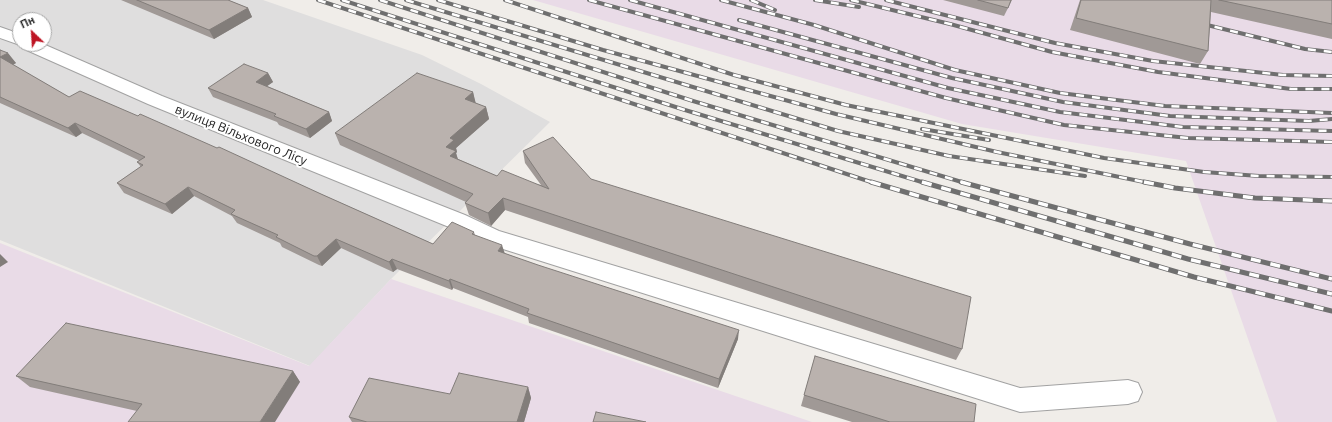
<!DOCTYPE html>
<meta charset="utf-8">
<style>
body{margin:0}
#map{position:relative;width:1332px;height:422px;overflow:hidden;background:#f0ede9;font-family:Ubuntu,sans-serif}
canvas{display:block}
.north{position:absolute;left:12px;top:12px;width:40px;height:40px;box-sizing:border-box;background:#fff;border:1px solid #a6a6a6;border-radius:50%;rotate:335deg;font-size:11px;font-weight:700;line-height:16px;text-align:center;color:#212121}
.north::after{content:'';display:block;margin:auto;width:14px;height:18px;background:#be1423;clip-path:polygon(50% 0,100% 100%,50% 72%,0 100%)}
</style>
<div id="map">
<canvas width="1332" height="422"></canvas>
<div class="north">Пн</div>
</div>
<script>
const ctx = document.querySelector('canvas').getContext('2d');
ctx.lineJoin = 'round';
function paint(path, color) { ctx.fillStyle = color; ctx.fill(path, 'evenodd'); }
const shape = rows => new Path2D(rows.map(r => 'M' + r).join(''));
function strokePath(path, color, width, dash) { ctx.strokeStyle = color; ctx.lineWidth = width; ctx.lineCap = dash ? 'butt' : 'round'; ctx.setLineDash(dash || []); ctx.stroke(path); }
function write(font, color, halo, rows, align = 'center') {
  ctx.font = font + ' Ubuntu,sans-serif'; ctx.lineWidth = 4; ctx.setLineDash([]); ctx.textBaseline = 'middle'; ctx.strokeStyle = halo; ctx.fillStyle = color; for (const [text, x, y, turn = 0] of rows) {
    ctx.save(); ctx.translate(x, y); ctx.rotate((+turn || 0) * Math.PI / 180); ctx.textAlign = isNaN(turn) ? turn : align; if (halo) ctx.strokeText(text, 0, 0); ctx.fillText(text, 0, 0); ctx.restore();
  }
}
paint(shape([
 [0,0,263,0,422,55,481,84,550,122,391,279,310,366,0,240],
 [20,20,44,20,44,44,20,44]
]), '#dfdede');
paint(shape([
 [533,0,1332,0,1332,422,1277,422,1186,161,962,124],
 [0,243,309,366,391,279,812,422,0,422]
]), '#e9dbe7');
const minor = shape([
 [0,27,20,34,20,44,43,44,162,96,465,215,499,231,1020,388,1128,380,1138,383,1142,392,1138,401,1128,404,1020,412,484,243,449,227,148,104,22,48,20,45,0,38,0,27]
]);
strokePath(minor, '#a2a2a2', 2);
paint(minor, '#fff');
const railFar1 = shape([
 [318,0,874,183],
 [342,0,685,110,925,183],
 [380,0,693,101,965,183],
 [406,0,838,131,949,156,1085,176],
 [438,0,603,50,836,114,997,152,1149,183],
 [505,0,734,75,846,105,1104,158,1204,172,1259,176,1332,177],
 [589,0,946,98,1064,125,1188,138,1332,142],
 [630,0,948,88,1060,112,1183,127,1332,131],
 [721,0,814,25,955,70,1060,93,1165,106,1332,113],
 [751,0,775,10],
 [815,0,859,7],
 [851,0,950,24,1052,52,1158,72,1291,89,1332,89],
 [886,0,1055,43,1153,61,1283,75,1332,76],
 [739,20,952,78,1063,102,1170,116,1309,121,1332,119],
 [1199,23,1305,49,1332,52],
 [922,129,989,140]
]);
const rail = shape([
 [871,182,1194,277,1332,311],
 [922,182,1188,259,1332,294],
 [961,182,1190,244,1332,279],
 [1144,182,1175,188,1255,198,1332,201]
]);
strokePath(railFar1, '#6f6f6f', 4);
strokePath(rail, '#6f6f6f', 5);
strokePath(railFar1, '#fff', 2.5, [8]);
strokePath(rail, '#fff', 3.5, [10]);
paint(shape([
 [121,0,228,0,248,8,252,17,214,39],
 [943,0,1012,0,1004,16],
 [1080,0,1332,0,1332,39,1211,12,1208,51,1200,64,1070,30],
 [0,50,16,63,13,65,69,97,321,194,433,244,474,232,475,235,504,253,738,339,718,388,529,323,528,317,453,288,452,290,397,269,393,272,341,248,322,266,319,265,282,247,280,243,237,223,232,216,194,196,172,214,124,193,117,183,141,167,137,162,140,161,82,133,76,137,0,103],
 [268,73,273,82,267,86,329,112,332,121,310,138,279,125,277,122,213,97,208,88],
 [473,92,475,103,486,107,489,119,456,148,457,152,456,153,458,159,497,176,541,185,525,163,523,151,591,179,962,349,956,360,505,210,491,226,469,215,465,203,466,202,340,145,335,133],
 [815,356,974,422,852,422,801,406],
 [293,371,300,382,137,411,30,387,16,376],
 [528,387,531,398,524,422,352,422,349,417,450,394]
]), '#a09996');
paint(shape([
 [248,8,252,17,214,39,209,30],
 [8,53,16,63,8,67,0,57],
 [268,73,273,82,260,91,256,82],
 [473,92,476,104,465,99],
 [486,107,489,119,456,148,457,152,456,153,459,164,454,168,446,147,450,138],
 [329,112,332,121,310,138,306,129],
 [75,123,82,133,76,137,68,128],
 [188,187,194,196,172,214,165,204],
 [503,198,505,210,491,226,488,213],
 [336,239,341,248,322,266,317,256],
 [502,245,505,254,498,251],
 [0,254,8,262,0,267],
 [392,259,397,269,393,272,389,262],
 [450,279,453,288,452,290,449,281],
 [739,330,738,339,718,388,719,379],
 [293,371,300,382,275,422,260,422],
 [528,387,531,398,524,422,517,422]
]), '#827d7a');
const building = shape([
 [137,0,228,0,248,8,209,30,137,0],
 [978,0,1011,0,1008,8,978,0],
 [1081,0,1211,0,1208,51,1076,18,1081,0],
 [1219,0,1332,0,1332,24,1219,0],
 [0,50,8,53,0,57,69,97,80,91,138,116,140,114,217,148,219,147,321,194,433,244,452,222,474,232,472,234,502,245,498,251,538,265,739,330,719,379,527,313,529,309,450,279,449,281,392,259,389,262,336,239,317,256,314,256,276,237,278,235,231,214,235,210,188,187,165,204,117,183,143,165,137,162,145,157,75,123,68,128,0,97,0,50],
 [244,64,268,73,256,82,329,112,306,129,274,116,276,114,208,88,244,64],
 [417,73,473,92,465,99,486,107,450,138,454,140,446,147,456,151,450,156,497,176,502,170,549,189,523,151,553,137,591,179,971,297,962,349,503,198,488,213,465,203,473,194,335,133,417,73],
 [66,323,293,371,260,422,128,422,142,404,16,376,66,323],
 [815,356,976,404,974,422,890,422,804,395,815,356],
 [459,373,528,387,517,422,367,422,349,417,369,378,450,394,459,373],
 [596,412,646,422,593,422,596,412]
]);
paint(building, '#bab2ae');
strokePath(building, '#827d7a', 1);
write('13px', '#212121', '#fff', [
 ["вулиця Вільхового Лісу",241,135,22]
]);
</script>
